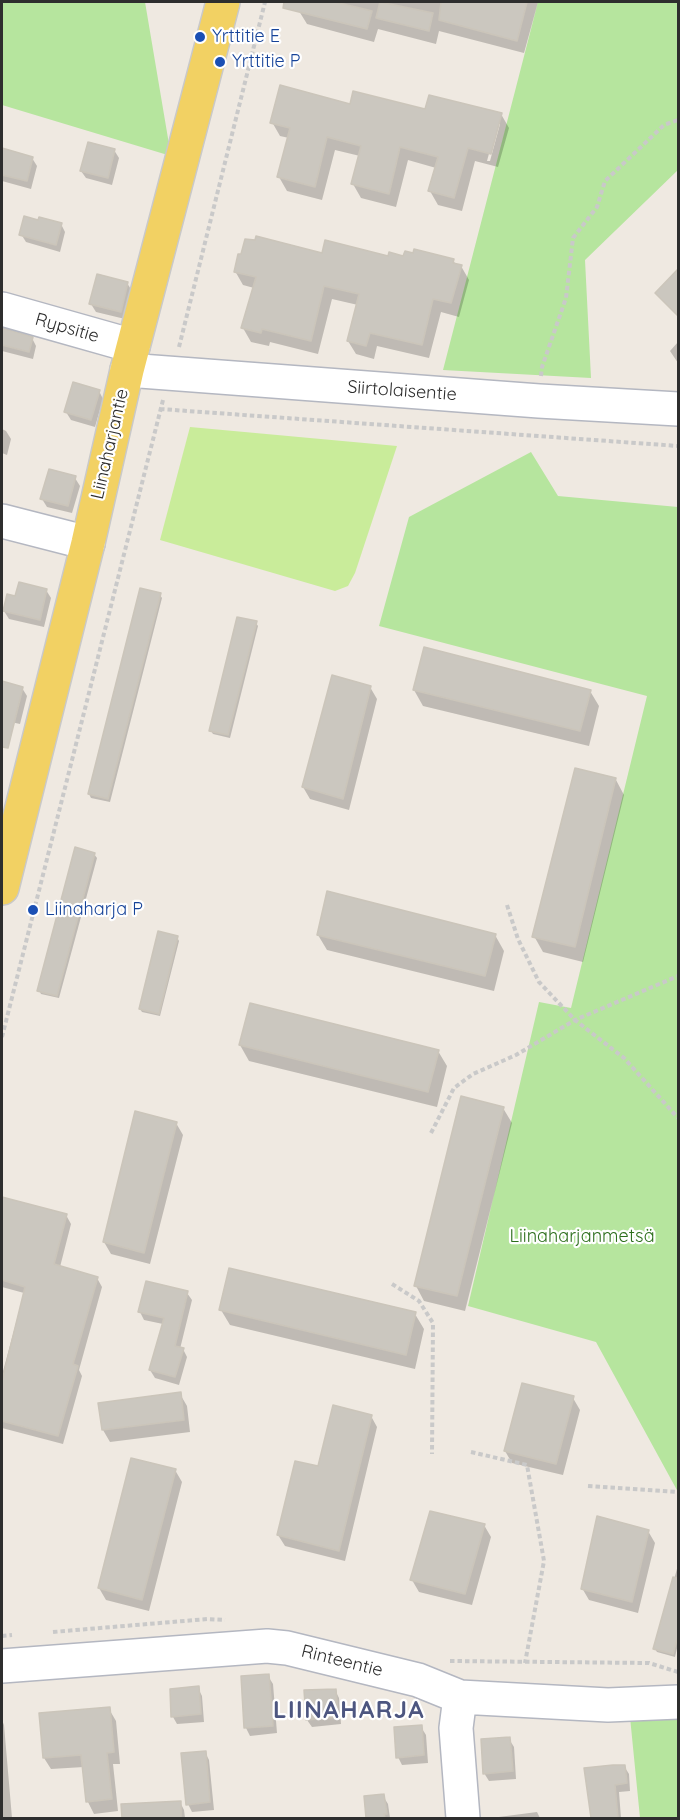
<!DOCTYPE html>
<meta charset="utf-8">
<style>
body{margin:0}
#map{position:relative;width:680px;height:1820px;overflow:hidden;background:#efe9e1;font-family:Quicksand,sans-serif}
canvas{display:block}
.frame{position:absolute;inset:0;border:3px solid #2e2e2e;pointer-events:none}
</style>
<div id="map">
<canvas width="680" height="1820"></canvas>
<div class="frame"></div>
</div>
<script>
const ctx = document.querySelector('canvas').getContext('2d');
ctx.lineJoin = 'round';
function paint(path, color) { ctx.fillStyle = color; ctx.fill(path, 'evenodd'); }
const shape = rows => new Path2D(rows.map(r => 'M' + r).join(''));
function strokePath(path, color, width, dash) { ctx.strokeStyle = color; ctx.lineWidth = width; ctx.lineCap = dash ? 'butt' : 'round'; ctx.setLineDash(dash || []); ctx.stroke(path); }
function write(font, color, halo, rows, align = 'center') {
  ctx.font = font + ' Quicksand,sans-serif'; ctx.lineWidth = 4.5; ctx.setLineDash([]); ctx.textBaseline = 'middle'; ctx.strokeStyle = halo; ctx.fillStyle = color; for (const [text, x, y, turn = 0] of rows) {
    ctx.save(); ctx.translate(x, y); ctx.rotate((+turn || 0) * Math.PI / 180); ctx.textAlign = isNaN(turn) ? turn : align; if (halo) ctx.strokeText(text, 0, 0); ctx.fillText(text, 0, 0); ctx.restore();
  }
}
paint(shape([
 [2,2,145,2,171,156,2,105],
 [538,2,678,2,678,170,585,260,591,378,443,370],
 [531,452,558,496,678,507,678,1492,596,1342,468,1306,539,1002,571,1008,647,696,379,626,409,517],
 [678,1715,678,1818,640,1818,630,1717]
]), '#b6e59e');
paint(shape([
 [190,427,397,446,355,573,348,586,335,591,160,540]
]), '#c9ec9a');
paint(shape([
 [301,2,538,2,524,53,439,31,436,44,378,29,374,42,307,24,299,11],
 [351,105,501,114,509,128,498,167,475,161,462,211,438,205,430,191,436,168,408,160,396,207,361,198,353,184,360,156,335,150,322,200,287,191,279,177,289,138,280,136,272,122],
 [497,124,500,124,490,161,487,161],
 [2,150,32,158,37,166,31,189,2,181],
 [114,150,119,158,112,185,86,178,81,171],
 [61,224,65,232,60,252,26,242,21,234],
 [323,254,453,260,456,265,461,266,469,280,459,317,441,312,429,358,377,346,374,359,356,354,348,341,358,305,332,299,318,354,270,342,269,346,251,342,243,328,254,288,243,285,235,271],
 [127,283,132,291,125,319,96,312,91,304],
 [2,330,32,338,36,346,33,359,2,351],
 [678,342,678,363,670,351],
 [99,391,103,399,95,427,71,420,66,412],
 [2,429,6,431,11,439,7,455,2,453],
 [75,478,80,486,72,513,47,507,42,499],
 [46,590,51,598,44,627,9,619,4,611,16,598],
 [160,595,162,598,110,802,91,798,89,794],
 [256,623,258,626,230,738,213,734,211,731],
 [2,683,22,688,27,696,20,724,2,720],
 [370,687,377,699,349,810,310,799,303,787],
 [414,690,590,691,599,706,589,746,423,706],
 [616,780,624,795,583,962,543,952,534,936],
 [94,854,97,858,59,998,41,994,39,990],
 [318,935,495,935,504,951,494,991,327,950],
 [177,937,179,941,160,1016,142,1012,140,1009],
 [240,1045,438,1051,447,1066,437,1107,249,1061],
 [503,1108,512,1123,465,1311,424,1301,416,1286],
 [176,1123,183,1135,150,1264,111,1254,104,1242],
 [2,1198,66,1215,71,1224,60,1267,97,1278,102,1287,79,1370,82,1376,63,1444,2,1428,2,1375,24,1293,2,1287],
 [187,1293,192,1300,180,1349,183,1349,187,1357,179,1385,155,1378,150,1370,163,1324,144,1320,140,1312],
 [221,1310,415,1314,424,1329,415,1369,230,1325],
 [180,1394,187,1406,190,1432,110,1442,103,1430,100,1404],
 [573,1398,580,1410,563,1475,512,1463,505,1451],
 [371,1416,377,1427,345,1561,285,1546,278,1535,319,1468],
 [175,1470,182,1482,149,1611,106,1600,99,1588],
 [484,1525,491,1537,472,1605,419,1592,412,1580],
 [648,1531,655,1543,638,1613,589,1600,582,1588],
 [678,1565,678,1644,675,1657,657,1652,655,1649],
 [268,1676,273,1684,277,1733,250,1736,246,1728],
 [198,1688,202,1696,204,1722,177,1724,173,1717],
 [335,1690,339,1698,341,1724,312,1727,307,1720],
 [109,1709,116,1721,120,1764,113,1764,118,1811,94,1814,88,1802,84,1767,51,1769,44,1758],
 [2,1720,4,1725,12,1818,2,1818],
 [421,1727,426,1735,428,1763,402,1765,398,1757],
 [509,1739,514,1747,516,1779,489,1781,484,1773],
 [205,1752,209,1760,214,1810,192,1812,188,1804],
 [624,1766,629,1774,630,1791,619,1792,621,1818,592,1818,585,1770],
 [383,1796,388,1804,390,1818,368,1818,366,1797],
 [180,1802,184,1810,185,1818,151,1818,151,1804],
 [537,1812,540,1818,491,1818]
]), '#0003');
const building = shape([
 [284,2,335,2,372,11,367,29,283,8,284,2],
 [380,2,433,13,429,31,376,18,380,2],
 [441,2,527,2,517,41,439,20,441,2],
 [280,85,350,104,353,91,425,109,429,95,502,113,491,154,468,148,454,198,428,191,438,157,400,147,389,194,351,184,361,146,327,137,315,187,277,177,290,128,270,123,280,85],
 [88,142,115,149,108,178,80,171,88,142],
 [2,148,33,157,27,181,2,175,2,148],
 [24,216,38,220,39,217,62,223,56,245,19,235,24,216],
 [256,236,322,253,325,240,388,256,389,252,403,256,405,251,413,253,414,249,454,259,453,263,462,265,451,303,433,299,422,345,370,333,366,346,347,341,359,294,324,286,311,341,262,329,261,333,241,328,256,277,234,272,238,254,241,254,245,239,255,240,256,236],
 [678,269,678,316,655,293,678,269],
 [97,274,128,282,121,312,89,304,97,274],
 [2,328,33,337,29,352,2,345,2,328],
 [73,382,100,390,91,420,64,412,73,382],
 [49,469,76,476,68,506,40,499,49,469],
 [19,582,47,589,40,620,3,611,7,594,15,596,19,582],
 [140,588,161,593,108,799,88,794,140,588],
 [237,617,257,621,228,735,209,731,237,617],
 [424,647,591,690,580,731,413,690,424,647],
 [332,675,371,686,343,799,302,787,332,675],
 [2,681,23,687,8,748,2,747,2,681],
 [575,768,616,778,575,947,532,937,575,768],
 [75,847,95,853,57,996,37,991,75,847],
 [327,891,496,934,485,976,317,935,327,891],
 [158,931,178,936,159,1014,139,1009,158,931],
 [250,1003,439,1050,428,1092,239,1045,250,1003],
 [461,1096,504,1107,457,1296,414,1286,461,1096],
 [135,1111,177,1122,144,1253,103,1242,135,1111],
 [2,1197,67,1214,54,1264,98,1277,73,1364,78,1366,58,1436,2,1421,2,1381,25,1287,2,1280,2,1197],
 [229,1268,416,1312,406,1355,219,1310,229,1268],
 [146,1281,188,1291,175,1346,184,1348,175,1377,149,1370,164,1318,138,1312,146,1281],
 [522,1383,574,1396,556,1464,504,1451,522,1383],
 [181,1392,184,1420,102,1430,98,1403,181,1392],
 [333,1405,372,1415,339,1551,277,1535,295,1461,318,1466,333,1405],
 [131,1458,176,1469,142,1600,98,1588,131,1458],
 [430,1511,485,1524,465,1594,410,1580,430,1511],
 [597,1516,649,1530,632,1602,581,1589,597,1516],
 [673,1577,678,1578,678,1636,673,1654,653,1649,673,1577],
 [269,1674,273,1726,244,1728,241,1676,269,1674],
 [199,1686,201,1714,171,1717,170,1689,199,1686],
 [336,1689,338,1717,306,1720,304,1690,336,1689],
 [110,1707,114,1752,107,1753,112,1799,86,1802,81,1755,43,1758,39,1713,110,1707],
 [422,1725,424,1755,396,1758,394,1727,422,1725],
 [510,1737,513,1771,483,1774,481,1739,510,1737],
 [206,1751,210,1802,186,1805,181,1753,206,1751],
 [613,1765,625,1765,627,1783,615,1785,618,1818,591,1818,584,1768,613,1765],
 [384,1794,387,1814,384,1814,385,1818,366,1818,364,1796,384,1794],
 [181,1801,181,1818,122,1818,121,1804,181,1801]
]);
paint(building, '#cbc7bf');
strokePath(building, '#cbc5ba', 1.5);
const minor = shape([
 [2,309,133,346],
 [127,370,539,401,678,409],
 [2,521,88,543],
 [2,1666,267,1646,287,1648,418,1680,460,1697,608,1705,678,1702],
 [460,1697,456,1728,463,1818]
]);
const major = shape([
 [2,888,88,543,127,370,223,2]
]);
strokePath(minor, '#b4b7c1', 36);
strokePath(major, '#c9c9c9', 36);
strokePath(shape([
 [179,347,265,2],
 [541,376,542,367,566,298,573,238,597,207,605,181,664,125,678,120],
 [160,409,678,446],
 [507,905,518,939,539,982,575,1020,624,1058,678,1118],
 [2,1037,163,400],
 [431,1133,454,1088,473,1074,516,1055,575,1020,678,976],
 [392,1284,419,1301,433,1323,432,1454],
 [471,1452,527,1465,544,1561,525,1663],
 [588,1486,678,1492],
 [53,1632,207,1619,225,1620],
 [2,1636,12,1635],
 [450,1661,649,1663,678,1672]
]), '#c9c9c9', 4, [4.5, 3]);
strokePath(minor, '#fff', 33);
strokePath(major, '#f2d163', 33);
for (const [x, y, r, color] of [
 [200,37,6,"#1a4fb4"],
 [220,62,6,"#1a4fb4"],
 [33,910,6,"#1a4fb4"]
]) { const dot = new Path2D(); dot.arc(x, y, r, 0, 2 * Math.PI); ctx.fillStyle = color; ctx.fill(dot); strokePath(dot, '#fff', 2); }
write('18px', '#164399', '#fff', [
 ["Yrttitie E",212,37],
 ["Yrttitie P",232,62],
 ["Liinaharja P",45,910]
], 'left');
write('18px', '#2e2e2e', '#fff', [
 ["Rypsitie",67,328,16],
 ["Siirtolaisentie",402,391,4],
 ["Liinaharjantie",110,444,-77],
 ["Rinteentie",342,1661,14]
]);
write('18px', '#2c6e1b', '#fff', [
 ["Liinaharjanmetsä",582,1237]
]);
ctx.letterSpacing = '1.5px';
write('bold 24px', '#4d5680', '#fff', [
 ["LIINAHARJA",349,1711]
]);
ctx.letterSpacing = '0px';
</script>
